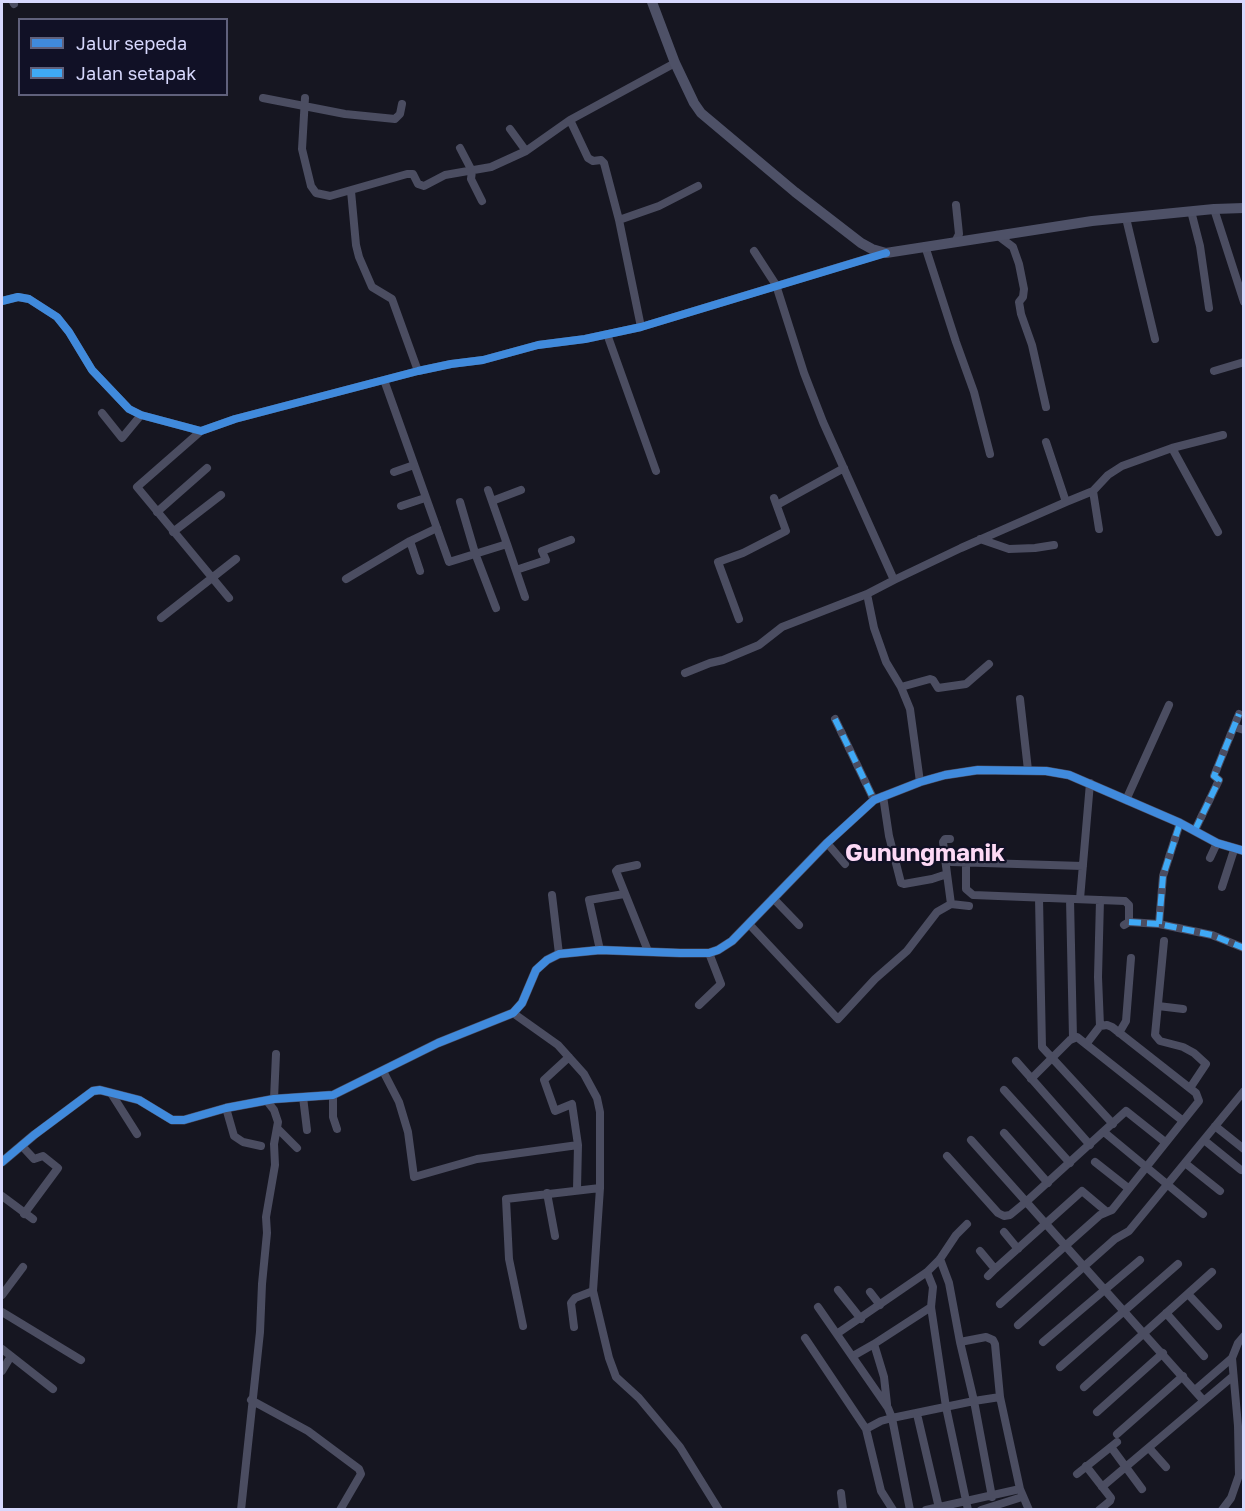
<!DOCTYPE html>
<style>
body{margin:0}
#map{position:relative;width:1245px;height:1511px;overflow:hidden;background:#161621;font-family:"Golos Text",sans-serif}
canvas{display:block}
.frame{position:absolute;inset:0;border:3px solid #d7d8fd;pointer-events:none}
.legend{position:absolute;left:18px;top:18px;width:210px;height:78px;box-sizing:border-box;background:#111126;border:2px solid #60617c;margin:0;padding:8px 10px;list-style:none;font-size:18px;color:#d7d8fd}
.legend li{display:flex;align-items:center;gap:12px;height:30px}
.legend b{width:30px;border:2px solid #60617c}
</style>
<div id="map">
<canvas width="1245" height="1511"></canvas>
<div class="frame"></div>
<ul class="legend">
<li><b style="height:8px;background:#408adc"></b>Jalur sepeda</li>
<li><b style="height:8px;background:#3fa9f5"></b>Jalan setapak</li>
</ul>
</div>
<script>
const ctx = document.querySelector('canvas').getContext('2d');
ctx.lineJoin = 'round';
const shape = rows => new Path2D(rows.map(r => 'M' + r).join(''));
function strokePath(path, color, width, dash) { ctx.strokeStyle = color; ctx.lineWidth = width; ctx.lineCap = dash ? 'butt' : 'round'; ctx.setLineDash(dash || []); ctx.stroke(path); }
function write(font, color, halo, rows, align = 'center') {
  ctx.font = font + ' "Golos Text",sans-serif'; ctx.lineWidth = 4.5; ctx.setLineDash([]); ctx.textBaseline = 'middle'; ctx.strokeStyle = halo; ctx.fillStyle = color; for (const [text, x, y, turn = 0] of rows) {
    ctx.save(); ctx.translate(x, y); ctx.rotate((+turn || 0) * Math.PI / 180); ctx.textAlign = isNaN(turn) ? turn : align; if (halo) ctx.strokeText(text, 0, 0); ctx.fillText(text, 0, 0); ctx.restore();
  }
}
strokePath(shape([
 [13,2,14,4],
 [263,98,345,114,395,119,400,114,402,104],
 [305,98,302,149,311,186,316,193,330,196,407,174,413,174,418,184,424,186,445,175,491,167,526,151,570,120,675,63],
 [570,120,588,158,593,161,601,160,604,163,619,220,641,327],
 [510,129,526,151],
 [460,148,472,171,471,179,482,201],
 [351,191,356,245,359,257,372,287,392,299,418,371],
 [1214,209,1244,302],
 [1191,211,1200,246,1209,308],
 [1126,218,1155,339],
 [619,220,659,206,698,186],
 [997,235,1013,247,1019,264,1024,289,1023,297,1019,302,1021,314,1032,345,1046,407],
 [955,242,959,234,956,205],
 [925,246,956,342,974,392,990,454],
 [754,251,776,285,804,373,823,422,894,580,867,594,874,628,886,662,901,687,910,709,920,782],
 [2,301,18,297,29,299,57,317,69,332,92,370,129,409,141,415,201,431,235,419,418,371,451,364,483,360,538,345,585,339,641,327,885,253],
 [607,334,656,471],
 [1214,371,1244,362],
 [384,380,449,562,507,544,488,490],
 [102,413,122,438,141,415],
 [201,431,137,487,229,598],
 [1172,448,1218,532],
 [394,472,414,465],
 [1093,491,1099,529],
 [492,501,521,490],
 [460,502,475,553,496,608],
 [1066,502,1093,491,1108,475,1122,466,1172,448,1223,435],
 [777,505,844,468],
 [401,506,425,498],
 [157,512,207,468],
 [173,532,221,495],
 [980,539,1009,549,1035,548,1054,545],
 [410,541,420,571],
 [507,544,525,597],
 [516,570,546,560,542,551,571,540],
 [346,579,410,541,437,528],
 [894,580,961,548,1066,502,1046,442],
 [161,618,236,559],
 [739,619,718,562,743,553,786,531,774,498],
 [685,673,710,663,723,660,759,645,782,627,867,594],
 [901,687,930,679,933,680,938,688,966,684,989,664],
 [1020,699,1028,770],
 [835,719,874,800],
 [1234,727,1244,730],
 [883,796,889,836,901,883,904,884,932,879,947,874,943,842,945,839,950,839],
 [1126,800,1169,705],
 [1195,830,1219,780,1214,776,1239,714],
 [827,843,845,864],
 [1210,858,1217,843],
 [951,862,1083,866],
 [966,862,966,889,973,895,1125,901,1129,905,1129,922,1124,925],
 [637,865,618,869,616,871,648,951],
 [947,874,951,904],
 [1222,887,1234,850],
 [552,895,559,954],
 [773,898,799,925],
 [1039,898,1042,1047,1113,1124],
 [1070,899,1073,1038],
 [1080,899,1090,783],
 [1100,900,1098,977,1100,1026],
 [1129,922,1159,924,1212,935,1244,948],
 [749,924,838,1019,875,979,907,951,937,912,951,904,969,906],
 [1159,924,1163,876,1180,823],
 [1164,941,1155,1035,1160,1041,1183,1047,1194,1053,1206,1064,1190,1088],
 [600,950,589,900,624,894],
 [699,1005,721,984,709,953],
 [1158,1006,1183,1009],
 [513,1013,558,1045,584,1074,597,1098,600,1112,600,1188,593,1291,609,1358,616,1377,639,1398,680,1447,719,1510],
 [1119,1033,1126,1021,1131,958],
 [569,1057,544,1080,555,1111,572,1104,578,1145,577,1189],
 [1016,1061,1090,1145],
 [383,1071,399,1102,408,1132,414,1177,477,1159,578,1145],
 [1031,1079,1070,1040,1077,1037,1183,1121],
 [1004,1090,1070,1163],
 [111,1093,137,1134],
 [333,1095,333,1117,337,1129],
 [303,1097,307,1130],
 [274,1099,276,1054],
 [226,1108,234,1136,243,1142,261,1146],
 [1215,1126,1244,1149],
 [277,1128,297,1148],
 [1104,1132,1203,1214],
 [1004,1133,1048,1183],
 [971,1140,1203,1400],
 [1204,1140,1241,1170],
 [22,1146,34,1159,43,1156,58,1168,24,1214],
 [947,1156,998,1213,1004,1216,1010,1215,1027,1201,1126,1111,1165,1142],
 [1095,1162,1128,1188],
 [1185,1163,1220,1191],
 [547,1193,555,1236],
 [2,1196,33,1219],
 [1004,1232,1018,1249],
 [980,1251,995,1269,1082,1191,1107,1212,1112,1210,1199,1101,1196,1093,1112,1027,1107,1025,1100,1026,1087,1043],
 [940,1259,949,1283,960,1342,974,1401,992,1497],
 [927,1272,933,1287,931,1307,946,1407,968,1510],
 [988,1276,995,1269],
 [838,1290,861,1319],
 [870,1292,880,1305],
 [1188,1294,1218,1326],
 [2,1295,23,1267],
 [1000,1304,1100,1215,1107,1212],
 [818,1307,888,1408,892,1418,910,1510],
 [2,1312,81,1360],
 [1166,1313,1204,1356],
 [1018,1325,1115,1239,1129,1231,1244,1091],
 [523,1326,509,1259,506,1199,600,1188],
 [574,1327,571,1303,575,1298,593,1291],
 [838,1333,927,1272,940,1259,956,1235,967,1224],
 [805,1338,866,1429],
 [960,1342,986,1337,993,1340,995,1344,1000,1397],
 [1043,1342,1140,1260],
 [874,1344,884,1377,887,1404],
 [2,1349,53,1389],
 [853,1356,874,1344,931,1307],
 [1060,1367,1178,1264],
 [2,1371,11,1356],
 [1084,1387,1212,1272],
 [1195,1390,1232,1358],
 [251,1400,308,1431,359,1469,361,1474,340,1510],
 [1097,1412,1163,1353],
 [917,1414,939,1508],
 [1117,1434,1183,1376],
 [1111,1447,1142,1489],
 [1149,1448,1166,1467],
 [1086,1466,1111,1498,1110,1501,1099,1510],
 [1077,1474,1117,1442],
 [1102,1487,1232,1377],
 [841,1493,843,1510],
 [241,1510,260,1332,262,1284,267,1233,266,1217,275,1165,274,1144,278,1122,274,1110,267,1101],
 [893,1510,881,1491,866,1429,881,1421,892,1418,974,1401,1000,1397,1020,1489,1029,1510],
 [926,1510,1020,1489],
 [981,1510,1022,1497],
 [1222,1510,1231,1498,1239,1475,1238,1426,1232,1358,1238,1343,1244,1336]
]), '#4b4d61', 8);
strokePath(shape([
 [2,1162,34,1135,93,1091,100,1090,139,1100,172,1120,184,1120,226,1108,274,1099,333,1095,438,1043,513,1013,522,1003,536,970,547,960,559,954,600,950,680,953,709,953,718,950,732,941,827,843,874,800,920,782,945,775,978,770,1046,771,1069,775,1180,823,1217,843,1244,851]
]), '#4b4d61', 9);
strokePath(shape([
 [652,2,675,63,694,103,701,113,795,192,861,243,872,249,886,253,1092,221,1214,209,1244,208]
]), '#4e5167', 10);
strokePath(shape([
 [835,719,874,800],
 [1195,830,1219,780,1214,776,1239,714],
 [1129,922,1159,924,1212,935,1244,948],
 [1159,924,1163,876,1180,823]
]), '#3fa9f5', 6, [12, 6]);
strokePath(shape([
 [2,301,18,297,29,299,57,317,69,332,92,370,129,409,141,415,201,431,235,419,418,371,451,364,483,360,538,345,585,339,641,327,886,253],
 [2,1162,34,1135,93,1091,100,1090,139,1100,172,1120,184,1120,226,1108,274,1099,333,1095,438,1043,513,1013,522,1003,536,970,547,960,559,954,600,950,680,953,709,953,718,950,732,941,827,843,874,800,920,782,945,775,978,770,1046,771,1069,775,1180,823,1217,843,1244,851]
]), '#408adc', 8);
write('bold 24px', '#fdd9f5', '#111126', [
 ["Gunungmanik",925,853]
]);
</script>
